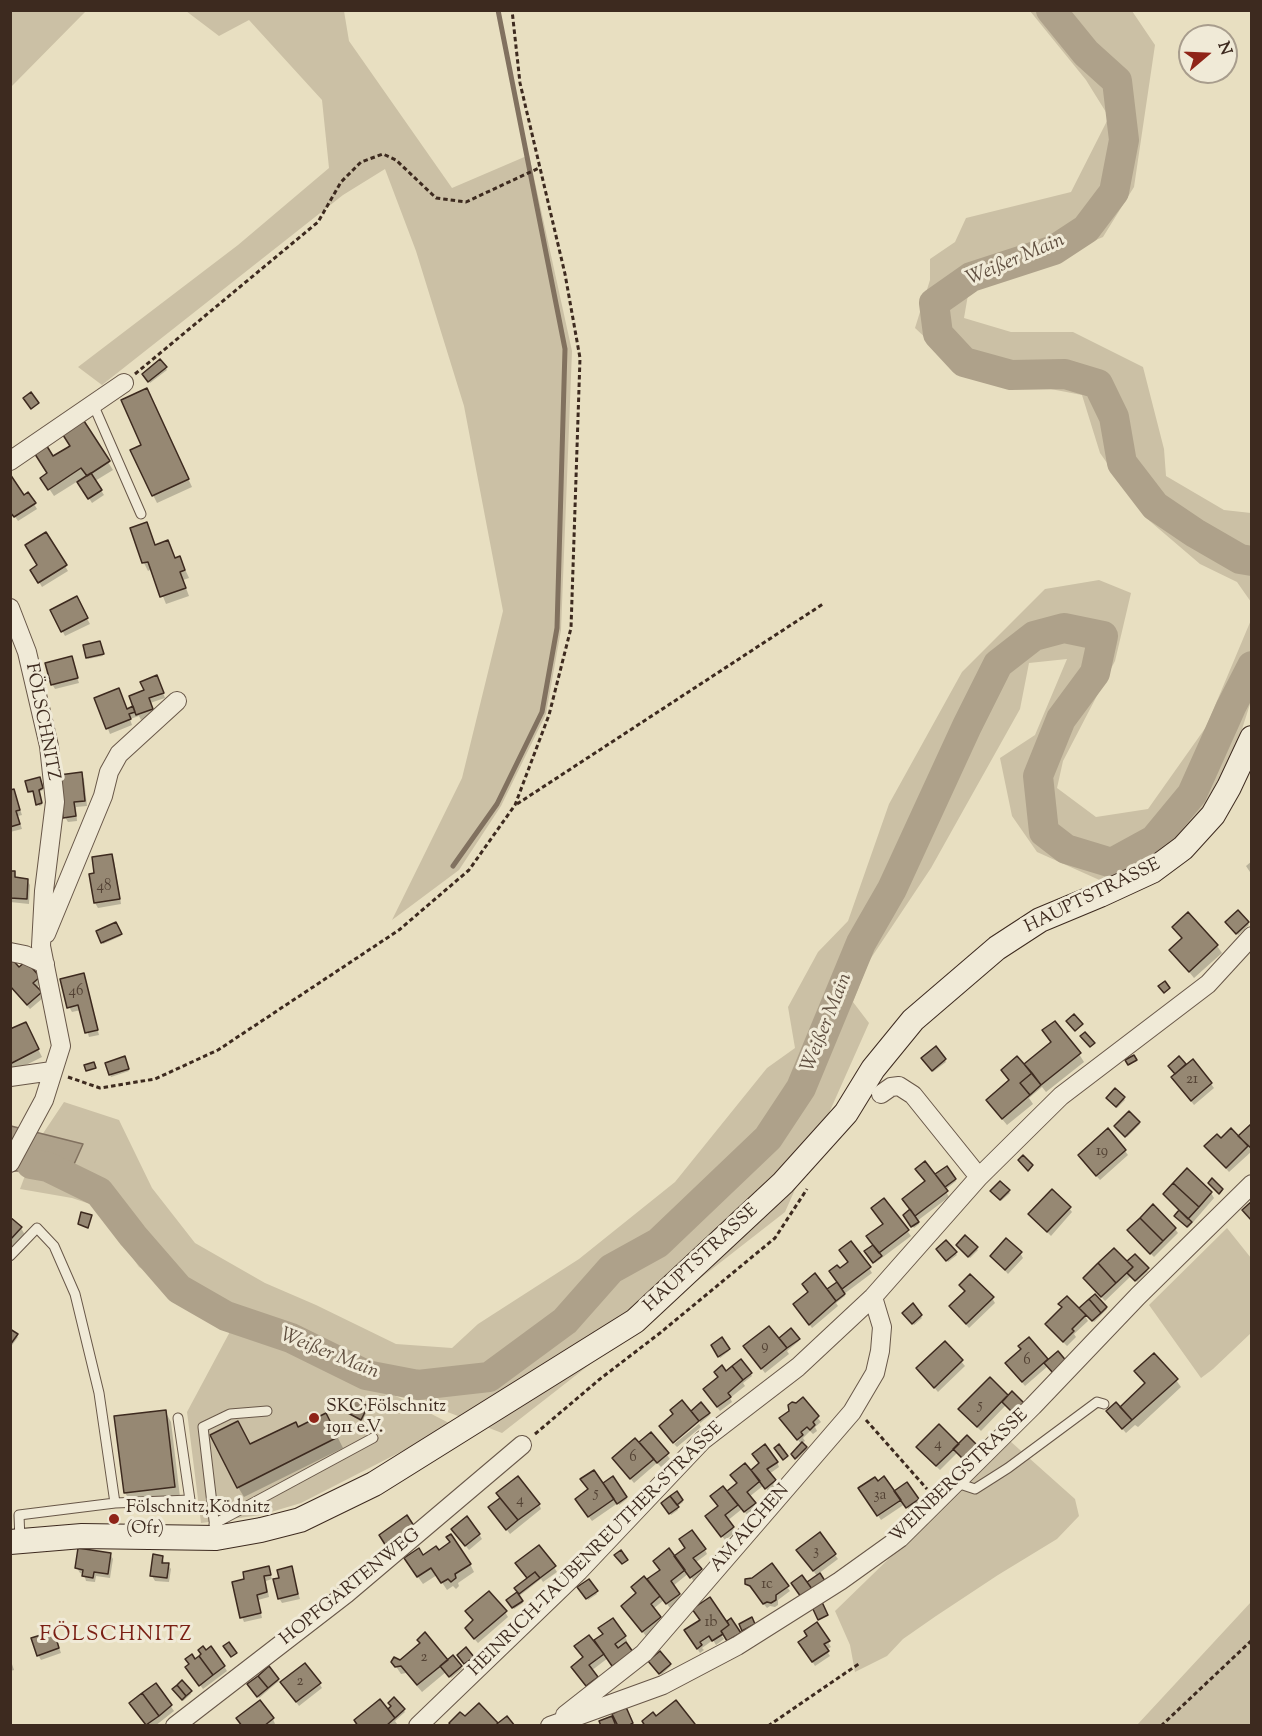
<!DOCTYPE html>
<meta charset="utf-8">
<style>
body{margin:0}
#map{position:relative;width:1262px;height:1736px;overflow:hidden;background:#e8dfc1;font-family:"Sorts Mill Goudy",serif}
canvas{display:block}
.frame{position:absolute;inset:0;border:12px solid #3d2a1f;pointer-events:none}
.north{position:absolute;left:1178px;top:24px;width:60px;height:60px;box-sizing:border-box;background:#f0ead7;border:2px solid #a89d8d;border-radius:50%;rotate:71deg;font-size:16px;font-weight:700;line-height:24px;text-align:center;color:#3d2a1f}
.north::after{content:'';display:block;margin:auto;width:21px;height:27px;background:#8f2418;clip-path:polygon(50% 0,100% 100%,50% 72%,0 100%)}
</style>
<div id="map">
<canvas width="1262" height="1736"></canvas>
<div class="frame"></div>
<div class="north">N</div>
</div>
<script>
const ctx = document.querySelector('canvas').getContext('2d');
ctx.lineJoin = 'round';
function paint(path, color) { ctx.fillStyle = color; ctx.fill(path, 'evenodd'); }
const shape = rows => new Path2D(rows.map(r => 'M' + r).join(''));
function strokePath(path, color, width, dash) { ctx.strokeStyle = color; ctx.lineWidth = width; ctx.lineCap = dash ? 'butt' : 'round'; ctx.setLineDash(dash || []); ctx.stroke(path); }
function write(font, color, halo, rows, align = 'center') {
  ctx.font = font + ' "Sorts Mill Goudy",serif'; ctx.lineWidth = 6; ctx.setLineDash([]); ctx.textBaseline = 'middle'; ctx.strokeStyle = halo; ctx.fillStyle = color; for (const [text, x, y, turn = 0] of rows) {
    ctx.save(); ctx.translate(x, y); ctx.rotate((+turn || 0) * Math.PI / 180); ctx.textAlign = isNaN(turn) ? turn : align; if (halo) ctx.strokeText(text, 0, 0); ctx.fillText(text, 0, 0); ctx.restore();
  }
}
paint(shape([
 [11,10,86,11,11,87,10,11],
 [186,11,344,11,349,41,452,188,529,155,572,351,561,630,546,714,501,806,459,870,392,920,462,778,503,611,464,406,416,251,385,169,343,195,102,385,78,367,238,245,329,168,322,100,249,20,219,36],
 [1030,11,1132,11,1155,45,1134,187,1103,237,1027,269,969,289,964,318,1011,332,1073,332,1143,367,1164,449,1166,476,1224,510,1251,513,1251,602,1237,582,1200,564,1145,517,1100,453,1082,395,962,372,915,328,930,280,930,259,955,242,966,218,1071,192,1109,117,1086,80],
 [1099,580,1131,593,1115,661,1063,761,1057,788,1096,817,1148,809,1206,727,1251,620,1251,701,1228,773,1175,847,1124,891,1037,852,1012,816,1000,758,1035,735,1067,659,1029,663,1020,709,931,868,869,961,853,1002,869,1023,785,1212,502,1433,419,1401,221,1316,139,1267,96,1206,72,1198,20,1189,38,1141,64,1102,119,1120,152,1188,195,1243,265,1283,316,1305,396,1344,452,1348,478,1324,579,1259,675,1182,767,1068,795,1048,788,1007,818,952,848,921,889,804,962,672,1045,589],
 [1227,1228,1251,1258,1251,1333,1213,1369,1201,1378,1149,1305],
 [233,1326,400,1398,453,1425,301,1503,261,1515,201,1523,187,1412],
 [1010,1441,1075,1499,1079,1516,1057,1539,998,1575,936,1616,903,1639,887,1656,855,1672,850,1645,835,1611],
 [1251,1602,1251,1725,1137,1725]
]), '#cbc0a5');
const water = shape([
 [11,1126,83,1144,67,1180,31,1171,11,1171,11,1126]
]);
paint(water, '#aea18a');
strokePath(water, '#81715f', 1.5);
paint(shape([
 [160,361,167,370,150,383,144,374],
 [151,398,192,487,157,503,153,495,143,445],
 [83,423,113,470,95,481,104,495,92,503,78,481,54,496,42,478,49,474,72,447],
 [28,494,37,509,18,521,11,511],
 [146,524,156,546,168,542,176,560,180,558,189,578,183,580,189,596,166,604,152,569,148,571,144,563,132,529],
 [46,534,68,571,42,587,32,570,39,566],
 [76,598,90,624,65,636,52,611],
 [101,644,103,656,88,659,87,658],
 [71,658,79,683,55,689,52,684],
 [159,682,165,698,150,703,154,714,141,720,139,716,130,719,132,725,110,734,96,699,127,710,135,707,145,691],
 [81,774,84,779,87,806,76,807,77,821,68,822,65,817],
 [41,780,43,790,39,792,42,805,39,806,35,792,30,793,29,792],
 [14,791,22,815,18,816,22,829,10,832,10,792],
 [111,856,114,860,121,904,98,908,95,903,96,874],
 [1252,861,1252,875,1246,866],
 [10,872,14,872,17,879,27,880,30,885,29,904,10,902],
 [1238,912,1249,925,1238,935,1228,924],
 [115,924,121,936,103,944,98,932],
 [1174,927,1217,946,1222,953,1194,978,1171,950,1183,939],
 [19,969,39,978,42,983,36,988,43,998,30,1009,10,986],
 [83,975,99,1035,89,1037,81,1010,72,1012,69,1007],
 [10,1026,12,1030,29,1031,42,1057,10,1073],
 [936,1048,946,1062,933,1072,923,1058],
 [1079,1054,1084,1062,1046,1092,1042,1087,1029,1098,1033,1104,1007,1125,993,1108,1010,1082,1003,1071],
 [126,1060,129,1071,111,1077,107,1064],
 [1185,1065,1211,1084,1214,1088,1194,1105,1176,1082,1177,1074,1171,1068],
 [1123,1098,1125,1100,1117,1108,1109,1100],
 [1139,1122,1140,1124,1127,1137,1117,1128],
 [1252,1127,1252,1151,1229,1172,1206,1146,1221,1140,1238,1138],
 [1125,1151,1128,1155,1100,1180,1082,1160],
 [946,1168,956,1181,945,1190,949,1197,917,1221,919,1224,914,1228,904,1215,911,1210,926,1182,941,1181],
 [1008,1191,1010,1193,1001,1201,993,1193],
 [1211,1193,1214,1198,1188,1228,1177,1218,1180,1212,1164,1195],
 [884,1200,911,1236,875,1263,866,1252,874,1246,884,1225],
 [1069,1208,1072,1212,1051,1236,1030,1215],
 [10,1219,21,1228,25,1235,10,1252],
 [1175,1229,1178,1233,1154,1257,1132,1235],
 [946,1242,957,1255,948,1262,939,1251],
 [959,1247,976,1248,978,1250,970,1258],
 [1020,1253,1023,1258,1008,1274,992,1256],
 [1129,1262,1148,1271,1137,1282,1131,1276,1105,1301,1088,1283,1132,1267],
 [869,1268,872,1273,844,1294,845,1296,836,1303,838,1306,812,1328,798,1309,831,1296,829,1290,838,1283,839,1270],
 [961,1285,992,1298,995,1303,969,1328,951,1307,966,1292],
 [1060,1304,1084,1314,1088,1321,1074,1334,1076,1337,1067,1346,1050,1329,1063,1308],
 [912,1306,922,1318,914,1325,905,1315],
 [1106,1307,1107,1309,1094,1322,1084,1312],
 [791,1330,799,1341,787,1351,789,1354,765,1373,748,1351,779,1340],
 [10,1331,18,1337,10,1348],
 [722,1339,729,1351,720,1358,713,1346],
 [1029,1339,1048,1361,1048,1366,1025,1386,1007,1364,1022,1350],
 [945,1343,965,1366,938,1392,918,1369],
 [741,1361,752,1376,743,1383,745,1386,730,1398,732,1402,720,1411,707,1394,719,1378],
 [1136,1372,1176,1380,1181,1387,1138,1427,1135,1425,1126,1433,1111,1416,1146,1385],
 [990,1379,1008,1397,1006,1405,981,1431,960,1410],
 [802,1399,821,1422,815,1427,817,1431,813,1434,810,1431,803,1438,805,1441,802,1443,807,1449,797,1459,794,1456,802,1445,784,1423],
 [701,1404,710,1415,699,1424,701,1427,677,1447,674,1444,700,1423,700,1419,672,1441,696,1417],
 [367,1407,368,1409,362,1421,349,1413],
 [165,1411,171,1422,180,1497,132,1503,125,1493],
 [332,1426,343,1448,244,1497,238,1487,250,1446,298,1429],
 [939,1427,969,1466,957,1453,940,1470,921,1452],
 [651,1434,670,1459,661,1467,657,1463,634,1483,614,1459,639,1444],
 [777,1462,779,1467,769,1474,777,1486,769,1493,764,1485,749,1497,757,1508,748,1516,742,1509,727,1521,736,1532,725,1540,710,1521,727,1493,760,1464],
 [613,1478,627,1499,619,1505,618,1503,592,1521,579,1504],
 [906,1484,921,1505,910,1512,905,1504,881,1520,863,1493,894,1493],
 [676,1493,683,1502,677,1507,678,1510,671,1515,663,1503],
 [501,1499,539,1504,541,1509,510,1534,490,1507],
 [456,1534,479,1534,482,1539,469,1550],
 [705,1550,707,1554,695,1563,703,1575,694,1582,689,1573,673,1586,682,1599,670,1608,664,1600,653,1609,663,1623,646,1636,626,1611,647,1581,674,1558],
 [439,1552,470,1564,474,1572,458,1583,459,1586,456,1589,453,1586,447,1590,437,1575,423,1584,410,1566,423,1557],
 [110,1554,113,1559,110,1578,96,1576,95,1582,86,1581,84,1574,80,1573,77,1568],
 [801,1555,835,1555,838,1559,818,1574,825,1583,807,1584,818,1577],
 [162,1557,165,1564,168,1565,171,1569,169,1582,155,1581,152,1576],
 [554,1567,557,1572,543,1582,541,1579,518,1597,523,1603,514,1609,508,1600,519,1593,528,1579,520,1569],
 [268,1568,272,1579,266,1581,269,1597,258,1600,262,1618,244,1622,242,1617,246,1580],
 [291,1568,300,1599,282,1603,279,1598,281,1579],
 [589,1581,597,1594,588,1600,579,1587],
 [746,1583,787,1587,790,1591,778,1600,778,1605,775,1607,770,1606,767,1608],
 [505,1612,508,1617,478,1643,469,1633],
 [701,1621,731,1630,740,1635,730,1642,723,1631,720,1633,724,1639,716,1645,713,1640,702,1648,704,1650,700,1653,689,1636],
 [817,1625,831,1647,826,1650,830,1656,815,1666,800,1642,809,1637],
 [604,1635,625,1637,627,1641,625,1643,616,1670,608,1658,591,1671,600,1682,589,1690,575,1672,593,1642],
 [56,1638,61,1653,41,1660,38,1655],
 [466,1649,474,1660,466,1665,458,1655],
 [453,1657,462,1669,451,1678,446,1672,422,1692,406,1673,401,1674,393,1662,447,1660],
 [10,1658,14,1670,10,1671],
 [195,1661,224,1666,227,1671,203,1689,190,1672],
 [651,1663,670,1665,671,1666,661,1675],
 [269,1668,279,1681,259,1698,249,1685],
 [319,1683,322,1688,299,1706,285,1687],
 [156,1685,174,1711,155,1726,147,1726,134,1708],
 [175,1691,190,1692,191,1694,183,1701],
 [394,1699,405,1712,395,1721,397,1724,394,1726,359,1726,388,1711,393,1707],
 [273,1719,275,1724,273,1726,242,1726]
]), '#0003');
strokePath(shape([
 [453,866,497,804,542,712,557,628,565,349,498,10]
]), '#81715f', 5);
strokePath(shape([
 [1051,10,1086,53,1117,81,1124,140,1114,192,1086,229,1054,250,971,277,934,303,938,334,964,362,1011,375,1065,374,1098,384,1114,417,1122,463,1155,506,1195,533,1240,559,1252,561],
 [31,1164,48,1167,99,1192,133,1236,179,1289,226,1316,291,1338,366,1375,418,1385,489,1377,565,1321,611,1269,658,1243,768,1138,801,1088,861,943,892,889,967,726,998,664,1034,636,1064,628,1103,636,1095,673,1061,719,1038,776,1044,832,1066,849,1112,863,1154,840,1192,794,1231,707,1252,666]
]), '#aea18a', 30);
const building = shape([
 [160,359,167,367,148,382,142,374,160,359],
 [147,388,189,479,152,496,130,450,141,445,121,400,147,388],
 [31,392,39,403,31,409,23,398,31,392],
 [84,421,110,461,87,476,81,468,48,490,40,478,47,473,33,451,45,443,53,456,70,446,63,435,84,421],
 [91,473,102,490,88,499,77,482,91,473],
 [10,474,24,495,28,492,36,503,14,517,10,512,10,474],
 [147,522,155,545,168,540,175,558,180,556,185,570,180,572,186,588,160,597,148,562,142,563,130,528,147,522],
 [46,532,67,565,38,583,30,570,37,565,25,545,46,532],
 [77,596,88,618,61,632,50,610,77,596],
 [100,641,104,654,86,658,83,645,100,641],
 [72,656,78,678,51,685,45,663,72,656],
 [157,675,164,693,149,698,153,709,136,715,129,696,144,690,140,682,157,675],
 [119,688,127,709,133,706,135,712,129,714,131,719,106,729,94,698,119,688],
 [82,772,85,801,74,802,76,816,63,818,59,775,82,772],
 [40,777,43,788,39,790,42,803,36,805,33,791,28,792,25,781,40,777],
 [14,789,20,810,16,811,20,824,10,827,10,790,14,789],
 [112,854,120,899,94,903,89,874,94,873,92,857,112,854],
 [10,871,15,871,15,877,28,879,27,899,10,898,10,871],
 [1238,910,1249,922,1236,934,1225,922,1238,910],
 [1188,912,1218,945,1189,972,1169,950,1182,938,1172,927,1188,912],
 [116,922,122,934,101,943,96,931,116,922],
 [10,957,19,967,26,961,40,977,33,983,42,992,27,1005,10,986,10,957],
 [84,973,98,1030,85,1033,78,1005,67,1008,60,979,84,973],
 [1165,981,1170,988,1164,993,1158,986,1165,981],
 [1074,1014,1083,1024,1075,1031,1066,1021,1074,1014],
 [1055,1021,1081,1053,1041,1085,1024,1064,1051,1042,1042,1030,1055,1021],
 [26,1022,39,1049,10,1064,10,1029,26,1022],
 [1085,1032,1095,1043,1090,1047,1080,1036,1085,1032],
 [936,1046,946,1059,932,1071,921,1058,936,1046],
 [1134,1055,1137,1060,1128,1065,1125,1060,1134,1055],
 [125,1056,129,1069,109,1075,105,1063,125,1056],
 [1017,1056,1032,1073,1020,1083,1030,1095,1002,1119,986,1100,1009,1080,1001,1070,1017,1056],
 [1179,1056,1186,1064,1175,1074,1168,1066,1179,1056],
 [1193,1059,1212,1083,1191,1101,1171,1077,1193,1059],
 [94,1062,96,1068,86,1071,84,1065,94,1062],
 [1032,1073,1041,1085,1030,1095,1020,1083,1032,1073],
 [1115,1088,1125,1097,1116,1107,1106,1098,1115,1088],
 [1129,1111,1140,1122,1125,1137,1114,1126,1129,1111],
 [1251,1124,1252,1125,1252,1149,1238,1136,1251,1124],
 [1108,1128,1126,1150,1096,1176,1078,1155,1108,1128],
 [1231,1128,1248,1146,1226,1168,1204,1146,1217,1134,1221,1138,1231,1128],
 [1023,1155,1033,1165,1028,1171,1018,1160,1023,1155],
 [925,1161,948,1191,915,1216,902,1199,925,1181,915,1169,925,1161],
 [947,1166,956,1179,945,1187,935,1174,947,1166],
 [1187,1168,1212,1192,1199,1207,1173,1183,1187,1168],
 [1212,1178,1223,1189,1219,1194,1208,1183,1212,1178],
 [1000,1181,1010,1190,1000,1200,990,1191,1000,1181],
 [1173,1183,1199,1207,1188,1219,1163,1194,1173,1183],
 [1052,1189,1071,1207,1047,1232,1028,1214,1052,1189],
 [884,1198,909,1230,879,1253,866,1236,883,1224,871,1208,884,1198],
 [1252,1201,1252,1221,1242,1210,1252,1201],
 [1153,1204,1176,1228,1163,1241,1140,1218,1153,1204],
 [910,1209,919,1222,911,1227,903,1215,910,1209],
 [1179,1210,1192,1222,1187,1227,1174,1216,1179,1210],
 [81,1212,92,1215,88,1228,78,1224,81,1212],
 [10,1217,22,1227,10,1240,10,1217],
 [1140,1218,1163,1241,1150,1254,1127,1230,1140,1218],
 [965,1235,978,1247,968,1257,956,1245,965,1235],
 [1006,1238,1022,1252,1005,1270,990,1256,1006,1238],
 [946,1240,957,1252,946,1261,936,1249,946,1240],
 [851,1241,871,1267,842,1289,829,1271,837,1265,840,1268,848,1262,839,1250,851,1241],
 [873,1245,882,1256,873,1263,864,1251,873,1245],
 [1114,1248,1133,1267,1116,1283,1098,1263,1114,1248],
 [1135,1254,1149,1268,1135,1281,1127,1273,1133,1267,1127,1261,1135,1254],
 [1098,1263,1116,1283,1101,1297,1083,1278,1098,1263],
 [815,1273,836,1301,809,1325,793,1304,808,1292,802,1284,815,1273],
 [970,1274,994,1297,966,1324,949,1306,965,1291,959,1285,970,1274],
 [837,1282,845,1294,836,1301,827,1289,837,1282],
 [1095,1294,1107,1307,1101,1313,1089,1299,1095,1294],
 [1067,1296,1086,1315,1072,1329,1074,1331,1063,1342,1045,1324,1062,1307,1058,1304,1067,1296],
 [1089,1299,1101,1313,1092,1321,1079,1308,1089,1299],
 [913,1303,922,1315,912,1324,902,1313,913,1303],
 [769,1326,787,1348,761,1369,743,1346,769,1326],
 [791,1328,800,1339,787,1348,779,1338,791,1328],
 [10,1329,18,1334,10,1345,10,1329],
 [722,1337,730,1349,718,1357,711,1345,722,1337],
 [1029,1337,1048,1359,1022,1382,1005,1363,1021,1349,1018,1346,1029,1337],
 [945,1341,963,1360,934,1388,916,1368,945,1341],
 [1058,1351,1068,1363,1054,1374,1044,1363,1058,1351],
 [1154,1353,1178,1379,1132,1420,1120,1407,1145,1383,1134,1371,1154,1353],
 [741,1359,752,1373,743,1380,732,1366,741,1359],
 [722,1365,726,1371,732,1366,743,1380,728,1393,731,1397,717,1407,703,1389,718,1377,714,1372,722,1365],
 [990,1377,1008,1395,977,1427,958,1409,990,1377],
 [1012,1391,1024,1403,1014,1414,1002,1402,1012,1391],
 [803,1397,819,1416,813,1422,815,1425,810,1430,807,1427,801,1432,803,1435,797,1440,779,1418,789,1411,788,1405,792,1402,796,1403,803,1397],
 [354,1399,368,1406,361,1420,348,1413,354,1399],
 [682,1400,699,1421,673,1443,659,1426,673,1414,670,1410,682,1400],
 [701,1402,710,1413,699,1421,691,1411,701,1402],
 [1116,1402,1132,1420,1122,1429,1106,1411,1116,1402],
 [166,1410,175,1487,124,1493,114,1416,166,1410],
 [326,1413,338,1437,237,1488,210,1435,238,1421,250,1444,296,1422,298,1427,326,1413],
 [939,1424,959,1444,936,1466,916,1447,939,1424],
 [651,1432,669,1453,657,1463,639,1442,651,1432],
 [967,1435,980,1448,966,1462,953,1449,967,1435],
 [635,1438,654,1459,630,1479,612,1458,635,1438],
 [802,1442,807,1447,795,1459,791,1454,802,1442],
 [765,1444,778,1462,767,1469,776,1480,765,1489,751,1470,759,1463,752,1454,765,1444],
 [779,1444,788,1456,783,1460,774,1448,779,1444],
 [745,1463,760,1481,747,1492,756,1503,744,1512,727,1491,737,1483,730,1475,745,1463],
 [594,1470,614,1499,588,1517,575,1499,588,1489,580,1479,594,1470],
 [518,1476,540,1504,518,1520,496,1493,518,1476],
 [613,1476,627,1497,617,1504,603,1483,613,1476],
 [884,1476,901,1500,877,1516,858,1488,875,1477,878,1481,884,1476],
 [907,1482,919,1499,906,1508,894,1491,907,1482],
 [723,1486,738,1505,725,1515,734,1527,721,1537,705,1516,718,1506,710,1496,723,1486],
 [677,1491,683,1500,677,1505,670,1496,677,1491],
 [670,1496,679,1507,669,1514,661,1503,670,1496],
 [500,1498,518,1520,506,1530,488,1507,500,1498],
 [407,1515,414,1526,386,1546,379,1535,407,1515],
 [467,1516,480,1534,465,1546,451,1529,467,1516],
 [692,1530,706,1549,693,1558,702,1569,690,1578,674,1556,685,1548,679,1539,692,1530],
 [820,1532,836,1554,813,1571,796,1550,820,1532],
 [451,1534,471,1564,455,1574,456,1578,451,1582,448,1579,441,1583,431,1568,417,1577,404,1558,419,1548,423,1555,436,1546,439,1550,450,1542,446,1537,451,1534],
 [539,1545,556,1566,540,1578,535,1572,527,1578,515,1563,539,1545],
 [78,1548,111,1553,108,1574,94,1572,93,1578,82,1576,83,1570,75,1568,78,1548],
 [669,1548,685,1570,671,1581,680,1594,666,1604,647,1579,660,1570,653,1561,669,1548],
 [621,1550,628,1560,622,1564,614,1555,621,1550],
 [153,1554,163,1556,162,1563,169,1563,167,1578,150,1576,153,1554],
 [772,1563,789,1586,776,1595,776,1600,771,1603,767,1602,763,1604,750,1586,745,1584,745,1579,752,1578,772,1563],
 [269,1566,271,1575,264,1576,267,1592,257,1595,261,1613,240,1618,232,1582,244,1579,243,1572,269,1566],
 [292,1566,298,1594,278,1599,273,1579,279,1578,277,1570,292,1566],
 [535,1572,540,1578,519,1594,514,1588,535,1572],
 [820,1573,825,1581,812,1589,807,1582,820,1573],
 [802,1575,812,1589,801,1597,791,1583,802,1575],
 [644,1576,660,1596,651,1604,661,1617,642,1632,621,1606,636,1593,631,1587,644,1576],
 [589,1579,598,1591,586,1599,577,1587,589,1579],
 [489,1591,507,1611,474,1639,465,1628,473,1620,465,1611,489,1591],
 [517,1592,523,1601,512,1608,506,1600,517,1592],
 [710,1597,729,1625,721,1631,723,1634,712,1641,709,1636,700,1642,702,1645,697,1649,684,1630,700,1620,692,1609,710,1597],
 [822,1602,828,1615,818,1620,812,1607,822,1602],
 [752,1617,755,1624,742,1631,739,1624,752,1617],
 [613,1618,626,1636,615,1644,618,1648,626,1642,633,1652,612,1666,594,1640,603,1634,598,1628,613,1618],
 [731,1618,741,1633,727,1641,721,1631,729,1625,727,1621,731,1618],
 [817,1622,830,1641,824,1644,829,1651,812,1662,798,1642,807,1636,804,1631,817,1622],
 [54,1631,59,1648,37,1656,31,1638,54,1631],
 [425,1632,448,1660,417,1685,401,1666,395,1667,391,1662,394,1657,400,1660,420,1643,417,1640,425,1632],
 [589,1635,604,1654,589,1665,598,1677,586,1686,571,1667,583,1657,574,1646,589,1635],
 [229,1642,237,1653,231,1657,223,1646,229,1642],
 [203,1646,206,1650,211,1646,225,1666,213,1675,199,1656,201,1654,198,1650,203,1646],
 [466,1647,474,1657,464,1664,457,1655,466,1647],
 [660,1651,671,1664,659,1674,648,1661,660,1651],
 [192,1654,195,1659,199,1656,213,1675,199,1686,185,1667,189,1664,185,1659,192,1654],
 [453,1655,462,1666,449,1677,440,1666,453,1655],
 [305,1663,321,1683,296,1702,280,1682,305,1663],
 [269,1666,279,1679,268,1688,258,1676,269,1666],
 [258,1676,268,1688,257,1697,247,1684,258,1676],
 [182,1680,192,1691,186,1696,177,1685,182,1680],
 [156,1683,172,1705,159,1716,142,1693,156,1683],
 [177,1685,186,1696,182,1700,172,1689,177,1685],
 [142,1693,159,1716,146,1725,129,1703,142,1693],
 [394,1697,405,1709,395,1718,388,1709,391,1706,388,1703,394,1697],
 [380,1699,395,1718,386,1726,358,1726,354,1720,380,1699],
 [260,1700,274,1718,264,1726,242,1726,236,1718,260,1700],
 [676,1700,695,1724,693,1726,645,1726,642,1721,653,1712,656,1716,676,1700],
 [479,1703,498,1723,495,1726,451,1726,449,1723,460,1712,465,1716,479,1703],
 [626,1707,633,1723,628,1726,618,1726,612,1714,626,1707],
 [507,1716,515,1726,495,1726,498,1723,507,1716],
 [612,1716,616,1726,601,1726,599,1721,612,1716]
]);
paint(building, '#968873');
strokePath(building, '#3d2a1f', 1.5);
const lane = shape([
 [93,404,141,514],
 [10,1256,37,1228,54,1246,75,1294,99,1393,115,1503,19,1515,20,1541],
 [957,1483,975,1489,1008,1468,1097,1402,1104,1404],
 [115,1503,190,1500,178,1418],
 [214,1524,373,1438],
 [215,1529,203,1427,230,1414,267,1411]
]);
const street = shape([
 [10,461,124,383],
 [10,608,27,652,49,746,55,802,44,891,41,946,61,1046,44,1100,10,1163],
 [46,934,103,796,109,772,119,754,177,701],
 [10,952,25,955,45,964],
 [10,1077,52,1071],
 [881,1094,891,1087,899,1086,913,1095,979,1177],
 [565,1715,644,1653,852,1412,875,1373,880,1351,882,1327,873,1297],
 [175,1726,346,1594,522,1445],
 [418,1726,579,1571,703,1440,798,1367,873,1297,979,1177,1061,1096,1208,984,1252,936],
 [550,1726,663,1685,737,1646,840,1581,900,1538,1033,1406,1138,1296,1252,1184]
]);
const secondary = shape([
 [10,1542,82,1536,216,1538,261,1530,300,1520,374,1484,635,1321,783,1183,846,1113,873,1069,913,1020,997,948,1040,920,1100,895,1152,871,1183,848,1213,815,1229,787,1252,738]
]);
strokePath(lane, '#685748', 11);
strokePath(street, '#685748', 20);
strokePath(secondary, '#3d2a1f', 26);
strokePath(shape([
 [135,374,318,222,341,182,361,162,383,154,396,160,436,198,466,202,539,168],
 [517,804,823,604],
 [68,1077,100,1088,155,1079,218,1050,399,930,469,870,515,805,549,715,571,628,580,358,565,274,520,83,512,10],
 [866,1420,927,1489],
 [535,1434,600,1379,660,1333,775,1238,807,1189],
 [768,1726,860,1663],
 [1161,1726,1252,1640]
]), '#3d2a1f', 3, [4.5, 3]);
strokePath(lane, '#f0ead7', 9);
strokePath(street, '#f0ead7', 18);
strokePath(secondary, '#f0ead7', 24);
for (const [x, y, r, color] of [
 [314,1418,6,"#8f2418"],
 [114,1519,6,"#8f2418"]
]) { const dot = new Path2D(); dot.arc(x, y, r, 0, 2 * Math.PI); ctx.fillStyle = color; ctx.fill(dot); strokePath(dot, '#f0ead7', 2); }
write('15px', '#534234', null, [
 ["48",104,887],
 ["46",76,992],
 ["21",1192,1080],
 ["19",1102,1152],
 ["9",765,1347],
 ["6",1027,1361],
 ["5",980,1406],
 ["4",938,1445],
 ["6",633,1458],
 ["5",596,1494],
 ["3a",880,1496],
 ["4",520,1501],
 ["3",816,1552],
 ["1c",767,1585],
 ["1b",711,1623],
 ["2",424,1658],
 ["2",300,1682]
]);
write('18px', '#3d2a1f', '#f0ead7', [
 ["FÖLSCHNITZ",41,722,79],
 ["HAUPTSTRASSE",1093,897,-26],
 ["HAUPTSTRASSE",702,1259,-43],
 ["WEINBERGSTRASSE",960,1477,-44],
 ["AM AICHEN",751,1529,-49],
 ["HEINRICH-TAUBENREUTHER-STRASSE",597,1550,-45],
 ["HOPFGARTENWEG",351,1588,-39]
]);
write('18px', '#3d2a1f', '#f0ead7', [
 ["SKC Fölschnitz",326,1408],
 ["1911 e.V.",326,1429],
 ["Fölschnitz,Ködnitz",126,1509],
 ["(Ofr)",126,1530]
], 'left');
write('italic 20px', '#5f4e3f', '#f0ead7', [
 ["Weißer Main",1016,261,-23],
 ["Weißer Main",828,1023,-68],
 ["Weißer Main",329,1355,22]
]);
ctx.letterSpacing = '1.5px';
write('21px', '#7a1f14', '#f0ead7', [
 ["FÖLSCHNITZ",116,1636]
]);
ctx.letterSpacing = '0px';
</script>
